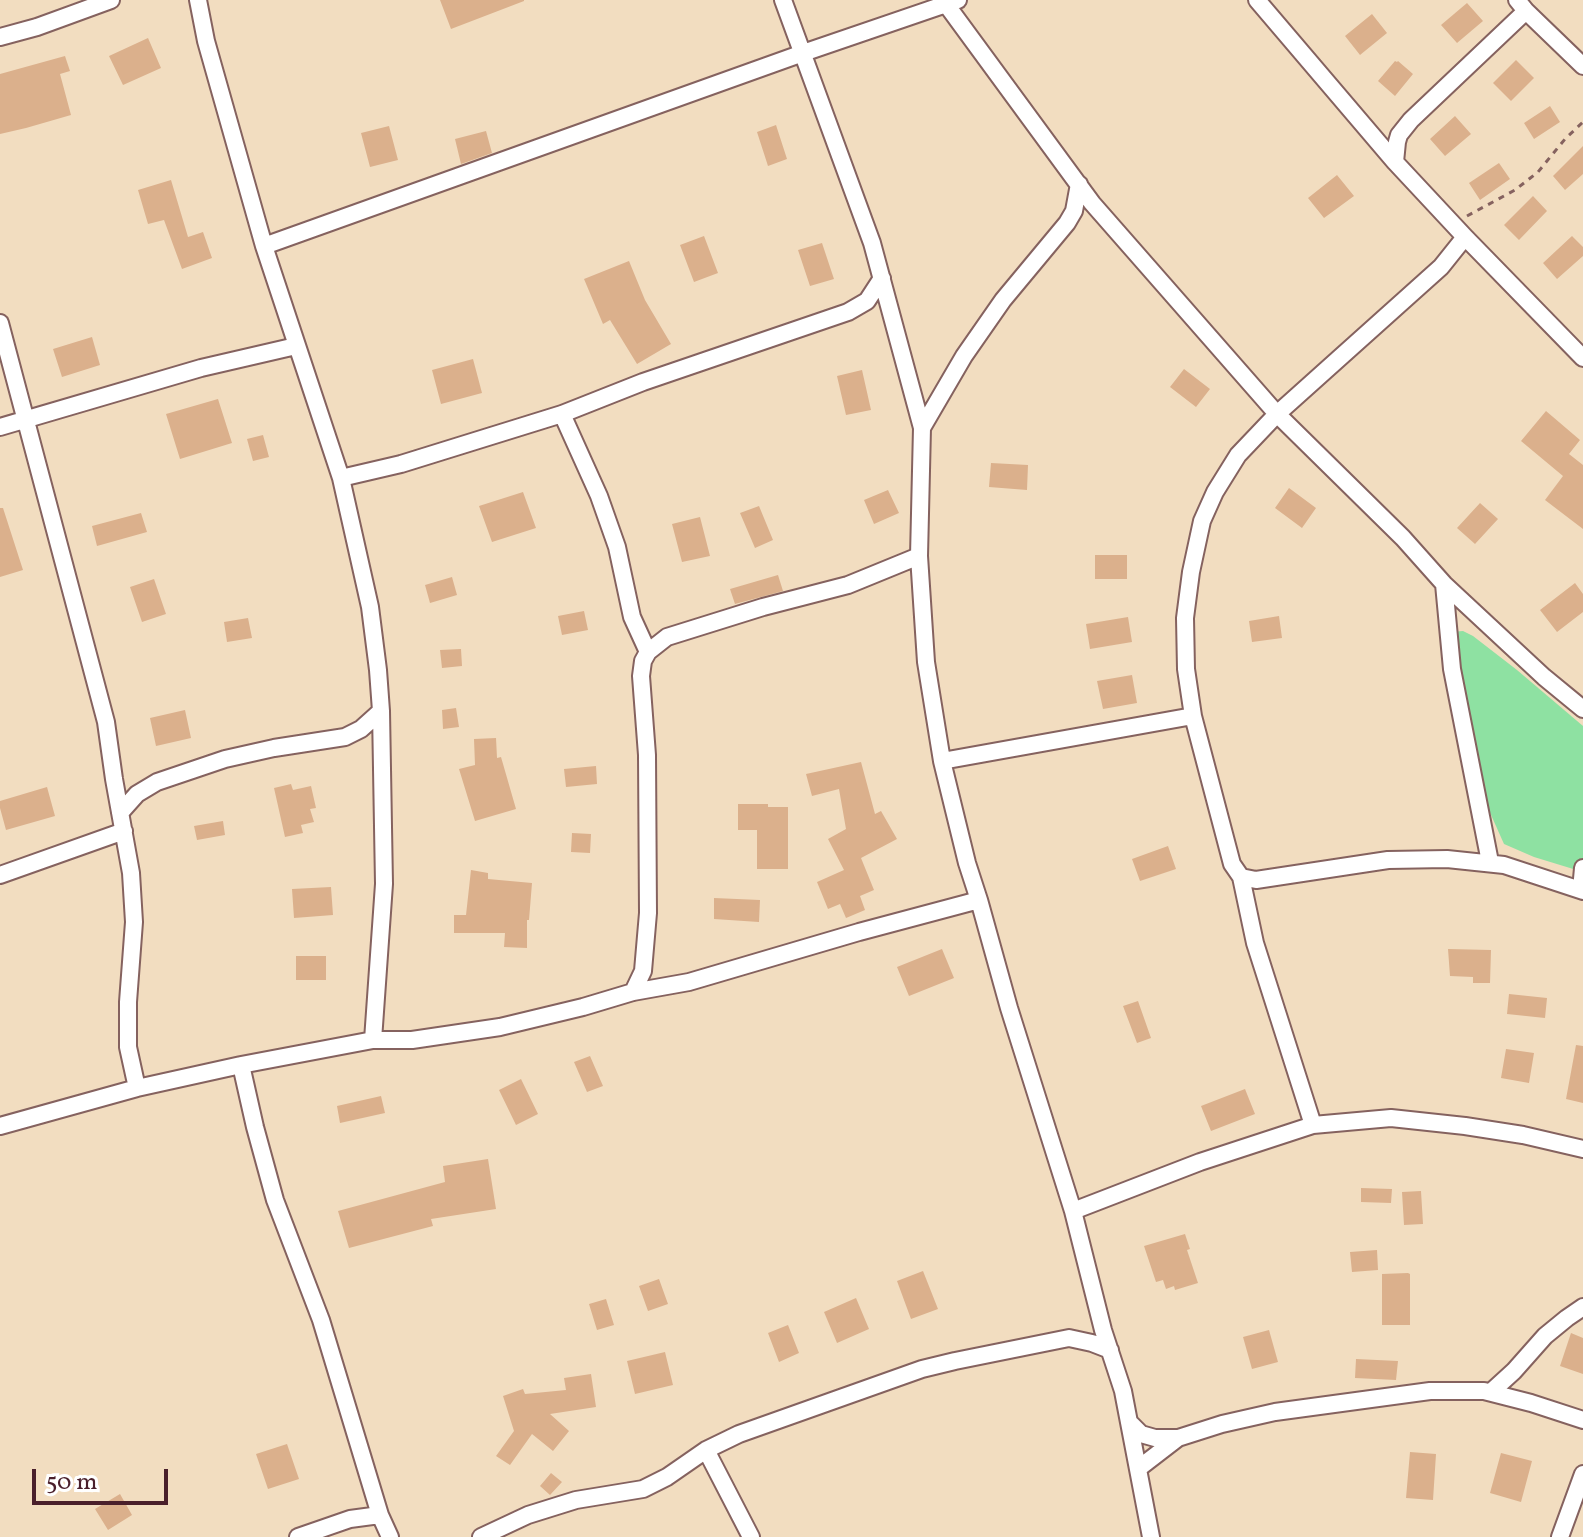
<!DOCTYPE html>
<style>
body{margin:0}
#map{position:relative;width:1583px;height:1537px;overflow:hidden;background:#f2ddc0;font-family:Vollkorn,serif}
canvas{display:block}
.scale{position:absolute;left:32px;top:1469px;width:136px;height:36px;box-sizing:border-box;border:4px solid #4a1f2b;border-top:0;padding-left:10px;font-size:24px;line-height:28px;white-space:nowrap;color:#4a1f2b;-webkit-text-stroke:6px #fff;paint-order:stroke}
</style>
<div id="map">
<canvas width="1583" height="1537"></canvas>
<div class="scale">50 m</div>
</div>
<script>
const ctx = document.querySelector('canvas').getContext('2d');
ctx.lineJoin = 'round';
function paint(path, color) { ctx.fillStyle = color; ctx.fill(path, 'evenodd'); }
const shape = rows => new Path2D(rows.map(r => 'M' + r).join(''));
function strokePath(path, color, width, dash) { ctx.strokeStyle = color; ctx.lineWidth = width; ctx.lineCap = dash ? 'butt' : 'round'; ctx.setLineDash(dash || []); ctx.stroke(path); }
paint(shape([
 [1463,631,1473,636,1517,670,1583,726,1583,872,1534,857,1504,844,1475,779,1451,632]
]), '#8ee1a2');
paint(shape([
 [440,0,524,0,524,1,451,29],
 [1467,3,1483,21,1457,43,1441,25],
 [1372,14,1387,33,1360,55,1345,36],
 [148,38,161,68,123,85,109,56],
 [65,56,70,71,60,74,71,115,26,128,0,134,0,74],
 [1516,60,1534,78,1511,101,1493,83],
 [1395,61,1397,62,1398,61,1413,74,1395,96,1378,81],
 [1550,106,1560,122,1534,139,1524,123],
 [1455,116,1471,134,1445,156,1430,139],
 [776,125,787,159,768,166,757,132],
 [389,126,398,160,370,167,361,133],
 [486,131,492,153,461,164,455,139],
 [1583,146,1583,174,1565,190,1553,176],
 [1499,163,1510,179,1480,200,1469,183],
 [1337,175,1354,196,1324,218,1308,198],
 [171,180,188,237,203,232,212,258,182,269,164,220,148,224,138,190],
 [1533,196,1547,211,1519,240,1504,225],
 [704,236,718,273,694,282,680,245],
 [1572,236,1583,247,1583,256,1557,279,1543,263],
 [822,243,834,279,810,286,798,250],
 [629,261,645,300,671,344,637,364,610,320,603,324,584,279],
 [92,337,100,365,62,377,53,349],
 [473,359,482,393,441,404,432,370],
 [1184,369,1210,389,1196,407,1170,387],
 [862,370,871,410,846,415,837,376],
 [218,399,232,443,180,459,166,414],
 [1546,411,1580,440,1569,454,1583,465,1583,529,1545,500,1563,476,1521,441],
 [263,435,269,457,253,461,247,439],
 [991,463,1028,465,1027,490,989,487],
 [1289,488,1316,508,1302,528,1275,508],
 [888,490,899,513,874,524,864,500],
 [523,492,536,528,492,542,479,506],
 [1480,503,1498,519,1475,544,1457,528],
 [759,506,773,540,755,548,740,513],
 [0,508,3,508,23,570,0,577],
 [141,513,147,532,97,546,92,526],
 [700,517,710,556,682,562,672,524],
 [1095,555,1127,555,1127,579,1095,579],
 [778,575,783,591,735,604,730,589],
 [452,577,457,595,430,603,425,585],
 [154,579,166,614,142,622,130,587],
 [1575,583,1583,594,1583,612,1557,632,1540,610],
 [584,611,588,630,562,635,558,616],
 [1279,616,1282,638,1252,642,1249,621],
 [1128,617,1132,642,1090,649,1086,624],
 [248,618,252,638,227,642,224,622],
 [461,649,462,666,442,668,440,650],
 [1132,675,1137,703,1103,709,1097,681],
 [456,708,459,727,443,729,442,710],
 [185,710,191,738,156,746,150,718],
 [496,738,497,758,501,757,516,809,475,821,459,769,475,765,474,739],
 [861,762,875,814,881,811,897,839,861,858,874,890,860,896,865,910,846,918,840,904,828,909,817,882,844,870,828,839,846,829,839,789,812,796,806,774],
 [596,766,597,784,566,787,564,769],
 [291,784,293,790,311,786,316,808,310,809,314,822,301,825,303,833,285,837,274,788],
 [47,787,55,816,6,830,0,808,0,801],
 [738,804,768,804,768,807,788,807,788,869,757,869,757,830,738,830],
 [223,821,225,835,197,840,194,826],
 [572,833,591,834,590,853,571,852],
 [1168,846,1176,869,1140,881,1132,859],
 [471,870,488,873,488,879,532,883,529,920,527,920,527,948,504,947,505,933,454,933,454,915,466,915],
 [331,887,333,915,294,918,292,889],
 [714,898,760,900,759,922,714,919],
 [942,949,954,978,909,996,897,967],
 [1448,949,1491,950,1490,983,1473,983,1473,977,1450,976],
 [296,956,326,956,326,980,296,980],
 [1509,994,1547,998,1545,1018,1507,1014],
 [1138,1001,1151,1038,1137,1043,1123,1006],
 [1576,1045,1583,1046,1583,1103,1566,1099],
 [1506,1049,1534,1053,1529,1083,1501,1078],
 [590,1056,603,1086,587,1092,574,1062],
 [521,1079,538,1114,516,1125,499,1090],
 [1245,1089,1255,1114,1211,1131,1201,1106],
 [381,1096,385,1113,340,1123,337,1106],
 [488,1159,496,1209,431,1219,433,1226,349,1248,338,1211,445,1182,443,1166],
 [1361,1188,1392,1189,1391,1203,1361,1202],
 [1421,1191,1423,1224,1404,1225,1402,1192],
 [1185,1234,1190,1249,1187,1250,1198,1283,1175,1290,1174,1286,1166,1289,1163,1280,1156,1282,1144,1246],
 [1377,1250,1378,1270,1352,1272,1350,1252],
 [923,1271,938,1309,911,1319,897,1281],
 [1408,1273,1410,1274,1410,1325,1382,1325,1382,1274],
 [659,1279,668,1304,648,1311,639,1286],
 [856,1298,869,1329,837,1343,824,1312],
 [606,1299,614,1325,597,1330,589,1304],
 [788,1325,799,1353,779,1362,768,1333],
 [1269,1330,1278,1362,1252,1369,1243,1337],
 [1571,1333,1583,1338,1583,1374,1560,1366],
 [665,1352,673,1385,635,1394,627,1361],
 [1356,1359,1398,1361,1396,1380,1355,1378],
 [591,1374,596,1407,550,1414,569,1431,553,1451,532,1434,510,1465,496,1456,514,1431,503,1396,523,1389,525,1394,566,1390,564,1378],
 [287,1444,299,1479,268,1489,256,1454],
 [1410,1452,1436,1454,1433,1500,1406,1498],
 [1501,1453,1532,1461,1521,1502,1490,1493],
 [551,1473,562,1482,550,1495,540,1486],
 [120,1494,132,1515,108,1530,95,1509]
]), '#dbb08c');
const street = shape([
 [198,0,206,41,264,246,341,478,370,607,378,670,381,711,384,884,373,1040],
 [783,0,872,243,922,428,919,556,926,662,942,761,967,863,979,900,1009,1008,1073,1211,1103,1330,1123,1391,1151,1537],
 [1257,0,1395,162,1465,237,1583,358],
 [1517,0,1526,11,1583,66],
 [946,4,1092,203,1277,414,1403,538,1444,584,1452,669,1490,862],
 [0,37,37,27,111,0],
 [1395,162,1397,142,1399,135,1411,120,1526,11],
 [1465,237,1441,267,1277,414,1238,455,1215,492,1202,521,1191,572,1185,618,1186,669,1193,716,1232,864,1241,877,1256,880,1388,860,1447,859,1504,865,1583,891],
 [264,246,803,53,958,0],
 [0,323,106,722,114,779,131,873,134,922,128,1002,128,1047,137,1088],
 [562,414,599,496,617,547,632,617,648,652],
 [0,427,201,368,296,346],
 [922,428,964,356,1003,300,1067,223,1074,211,1079,184],
 [341,478,401,464,562,414,643,382,848,312,867,301,882,278],
 [1444,584,1544,677,1583,709],
 [942,761,1193,716],
 [120,813,137,794,157,782,225,759,274,748,345,737,361,729,381,711],
 [0,875,124,831],
 [1241,877,1255,943,1313,1125],
 [1581,890,1583,868],
 [633,992,643,971,648,913,647,755,641,676,643,661,648,652,667,637,763,607,848,585,919,556],
 [241,1065,255,1127,275,1200,321,1320,380,1515,390,1537],
 [0,1126,137,1088,241,1065,373,1040,412,1040,500,1027,583,1007,633,992,689,982,859,932,979,900],
 [1073,1211,1200,1162,1313,1125,1391,1118,1465,1126,1523,1135,1583,1149],
 [1491,1392,1514,1371,1545,1336,1567,1318,1583,1307],
 [1131,1424,1141,1434,1155,1438,1178,1438,1222,1424,1275,1412,1430,1391,1484,1391,1531,1403,1583,1420],
 [706,1450,751,1537],
 [1139,1468,1178,1438],
 [298,1537,350,1519,380,1515],
 [481,1537,528,1515,576,1500,643,1489,667,1477,706,1450,739,1434,922,1369,955,1361,1069,1338,1092,1343,1110,1350],
 [1560,1537,1583,1474]
]);
strokePath(street, '#85625f', 20);
strokePath(shape([
 [1467,216,1515,190,1538,172,1565,139,1583,122]
]), '#85625f', 3, [6, 6]);
strokePath(street, '#fff', 16);
</script>
